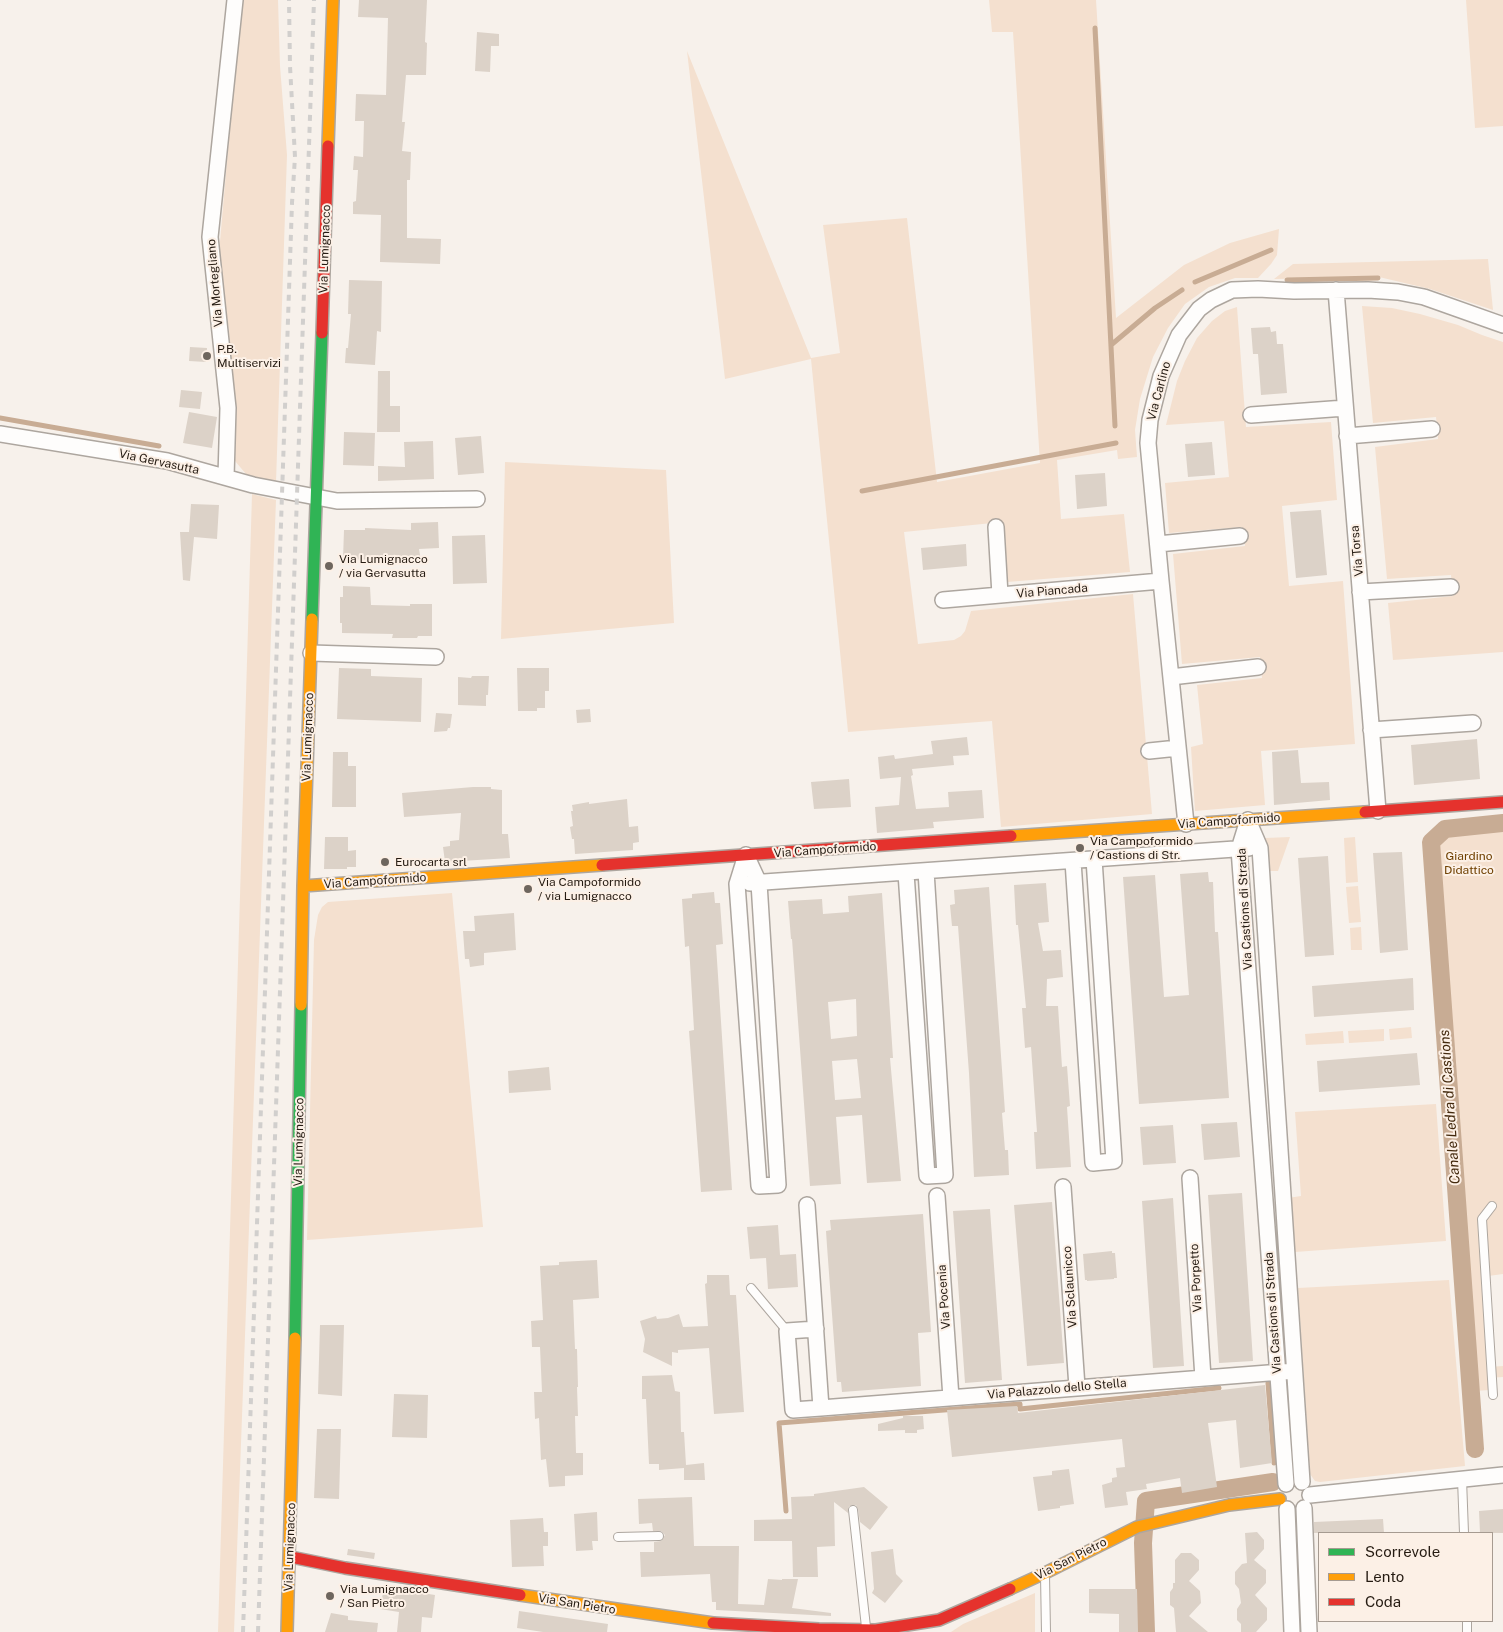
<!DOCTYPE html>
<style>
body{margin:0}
#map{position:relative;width:1503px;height:1632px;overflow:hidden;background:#f7f1eb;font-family:"Public Sans",sans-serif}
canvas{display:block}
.legend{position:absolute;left:1318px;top:1532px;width:175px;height:90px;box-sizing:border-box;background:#fcf0e6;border:1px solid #a69b91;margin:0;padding:6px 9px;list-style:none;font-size:15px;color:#251b12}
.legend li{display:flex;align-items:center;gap:10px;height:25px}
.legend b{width:25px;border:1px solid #a69b91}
</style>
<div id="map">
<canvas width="1503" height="1632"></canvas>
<ul class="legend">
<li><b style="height:6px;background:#30b455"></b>Scorrevole</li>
<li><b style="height:6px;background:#ff9f0a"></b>Lento</li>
<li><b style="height:6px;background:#e5322d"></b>Coda</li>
</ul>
</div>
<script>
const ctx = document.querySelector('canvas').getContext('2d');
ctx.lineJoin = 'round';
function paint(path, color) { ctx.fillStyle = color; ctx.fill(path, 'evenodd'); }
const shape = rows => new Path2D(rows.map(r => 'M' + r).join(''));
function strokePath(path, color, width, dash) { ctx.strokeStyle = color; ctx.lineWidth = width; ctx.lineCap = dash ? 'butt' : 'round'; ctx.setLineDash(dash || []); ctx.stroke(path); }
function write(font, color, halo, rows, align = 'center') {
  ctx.font = font + ' "Public Sans",sans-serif'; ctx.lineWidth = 4; ctx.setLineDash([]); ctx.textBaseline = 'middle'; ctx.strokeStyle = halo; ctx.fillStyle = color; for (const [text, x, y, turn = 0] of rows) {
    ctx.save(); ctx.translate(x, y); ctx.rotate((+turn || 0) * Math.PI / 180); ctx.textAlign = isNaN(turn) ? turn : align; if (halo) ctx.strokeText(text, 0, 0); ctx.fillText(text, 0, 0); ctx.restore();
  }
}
paint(shape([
 [241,0,278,0,280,66,287,155,276,482,253,478,246,474,235,461,233,453,234,410,229,332,219,253],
 [989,0,1096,0,1116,318,1184,265,1230,243,1279,229,1277,255,1271,264,1258,278,1235,278,1209,287,1185,304,1168,328,1153,357,1140,399,1135,430,1137,457,1118,459,1117,450,1057,460,1061,519,1124,514,1130,572,1007,582,1002,522,904,532,918,644,954,640,961,636,965,631,971,611,1133,594,1152,814,1001,827,992,721,848,732,811,359,725,379,687,51,811,358,840,353,823,225,907,218,937,482,1040,463,1013,32,992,32],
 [1466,0,1503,0,1503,126,1475,128],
 [1488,259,1493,310,1430,289,1379,277,1274,279,1293,264],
 [1362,306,1392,308,1420,314,1458,325,1482,335,1503,342,1503,652,1393,660,1388,603,1453,596,1451,575,1387,579,1375,447,1438,439,1436,417,1373,423],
 [1237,307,1246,427,1331,422,1337,500,1282,506,1289,586,1343,581,1355,744,1261,751,1265,805,1195,811,1191,747,1203,744,1197,685,1262,678,1260,657,1182,664,1173,554,1245,546,1242,527,1169,533,1165,483,1229,477,1224,421,1166,425,1177,381,1185,361,1197,338,1212,321,1225,311],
 [505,462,666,470,674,623,501,639],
 [252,494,276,500,234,1632,218,1632],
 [1503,826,1503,1274,1481,1277,1488,1367,1503,1366,1503,1377,1488,1378,1489,1390,1475,1391,1433,842,1445,830],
 [1290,837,1278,871,1267,871,1265,838],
 [1355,837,1358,882,1346,883,1344,838],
 [1358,886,1361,922,1349,923,1346,887],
 [452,893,483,1227,307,1240,314,940,318,915,322,907,328,902],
 [1361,927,1362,950,1351,950,1350,928],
 [1411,1027,1412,1038,1390,1040,1389,1029],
 [1384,1029,1384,1041,1349,1043,1348,1031],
 [1343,1031,1344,1043,1306,1045,1305,1034],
 [1436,1104,1446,1241,1295,1252,1288,1198,1301,1196,1295,1112],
 [1449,1280,1465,1466,1320,1482,1315,1481,1310,1474,1298,1288],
 [1035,1593,1035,1632,951,1632,963,1624]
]), '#f4e0cf');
strokePath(shape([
 [1095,28,1115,426],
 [1287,280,1378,278],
 [1195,282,1271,250],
 [1111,345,1155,308,1182,290],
 [0,418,159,446],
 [862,491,1116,443],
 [1268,1383,1274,1463],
 [786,1511,779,1423,1020,1404,1020,1409,1219,1388]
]), '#c8ac94', 5);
strokePath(shape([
 [1475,1449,1431,842,1445,829,1503,823],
 [1146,1632,1143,1543,1146,1501,1273,1482]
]), '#c8ac94', 18);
paint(shape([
 [359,0,427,0,425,42,427,43,426,75,406,75,402,122,405,122,402,151,411,152,410,180,407,180,407,238,441,239,440,264,380,262,381,215,353,214,353,202,356,201,358,170,353,170,354,156,363,157,364,121,355,121,356,94,386,95,388,18,358,17],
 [477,32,499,34,499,46,491,46,490,72,475,71],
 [349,280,382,281,381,332,377,331,375,365,345,363,346,348,348,348,351,314,348,314],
 [1270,327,1271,332,1276,331,1277,344,1283,344,1287,393,1261,395,1258,354,1253,354,1251,328],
 [190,347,207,348,206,362,189,361],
 [378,371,390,371,390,406,400,406,400,432,377,432],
 [181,390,202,392,200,409,179,407],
 [189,412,217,417,212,448,183,443],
 [344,432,375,433,374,466,343,465],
 [481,436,484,473,458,475,455,438],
 [433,441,434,479,378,481,378,466,405,467,404,442],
 [1212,442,1215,475,1188,477,1185,444],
 [1105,473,1107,506,1077,509,1075,475],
 [191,504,219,505,217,539,194,537,190,581,183,580,180,532,189,532],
 [1321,510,1327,575,1296,578,1290,512],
 [438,522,439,548,419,549,421,561,343,559,344,530,365,530,365,528,411,530,411,523],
 [485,535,487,583,453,584,452,536],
 [966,544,967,566,923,570,921,548],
 [343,586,370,587,371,605,410,606,410,604,432,604,432,636,418,636,417,638,392,638,393,634,342,633,342,623,340,623,340,597,343,597],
 [339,668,371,669,371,676,422,678,421,722,337,719],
 [517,668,549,668,549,691,545,691,545,708,537,708,537,711,518,711],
 [472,676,489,676,488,695,486,695,486,706,458,705,458,677,471,678],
 [590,709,591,722,577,723,576,710],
 [436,713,452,714,450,728,448,728,447,731,434,732],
 [967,737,969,755,953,756,954,765,912,769,913,775,911,776,916,809,949,807,948,792,982,790,984,818,933,822,934,828,877,833,875,807,899,805,901,777,880,779,878,757,894,755,895,759,933,754,931,741],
 [1477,739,1480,779,1414,785,1411,745],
 [1298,750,1301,783,1329,782,1330,800,1274,805,1272,752],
 [333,752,348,752,348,766,356,766,356,807,332,807],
 [849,779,851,807,814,809,811,782],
 [473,787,491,787,491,789,502,790,502,834,508,834,510,858,445,862,443,847,450,846,450,841,459,840,461,813,404,817,402,793],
 [627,799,629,827,638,826,639,842,633,843,633,850,575,854,574,839,572,839,570,827,573,826,571,811,573,811,572,805,589,802,589,804],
 [325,837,348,837,348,851,356,850,356,867,347,867,347,869,324,869],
 [1402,852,1408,950,1380,953,1373,853],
 [1328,856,1334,955,1305,957,1298,858],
 [1208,872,1209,882,1213,882,1215,932,1218,932,1229,1098,1139,1104,1123,877,1155,875,1164,997,1189,995,1180,874],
 [1046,883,1049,922,1038,923,1043,951,1061,950,1063,977,1047,979,1046,1006,1058,1006,1062,1067,1067,1066,1070,1106,1067,1107,1071,1167,1036,1169,1034,1132,1037,1132,1031,1047,1025,1048,1022,1008,1026,1008,1018,925,1016,925,1014,885],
 [989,887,1005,1112,1002,1113,1005,1150,1008,1150,1009,1175,974,1177,969,1073,958,926,952,926,950,905,955,904,954,890],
 [714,892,715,903,720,903,723,944,716,945,732,1190,701,1192,689,1031,694,1030,689,946,685,947,682,899,692,898,692,894],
 [882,893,893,1058,890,1058,901,1181,867,1183,862,1115,836,1117,841,1184,810,1186,792,939,791,939,788,901,822,899,823,914,849,912,848,896],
 [856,999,857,1036,831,1039,828,1002],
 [857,1059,861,1098,835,1100,832,1061],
 [514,913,516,950,484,953,484,965,470,967,469,959,465,959,463,931,475,931,474,916],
 [1413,978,1414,1010,1314,1017,1312,986],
 [1417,1053,1420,1085,1319,1092,1317,1061],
 [549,1067,551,1090,509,1093,508,1071],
 [1237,1122,1240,1157,1204,1160,1201,1124],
 [1173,1125,1176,1163,1143,1165,1140,1127],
 [1242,1193,1253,1361,1219,1363,1208,1195],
 [1173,1198,1184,1366,1153,1368,1142,1201],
 [1052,1202,1064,1363,1027,1366,1014,1205],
 [990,1209,1002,1380,965,1383,953,1211],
 [923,1214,931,1332,918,1333,921,1386,842,1392,841,1382,837,1382,827,1246,826,1231,831,1230,830,1220],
 [778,1225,780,1255,796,1254,798,1287,768,1289,766,1258,750,1259,747,1227],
 [1112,1251,1112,1253,1115,1253,1117,1278,1114,1278,1114,1279,1087,1281,1087,1280,1085,1280,1083,1254],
 [597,1260,599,1298,573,1300,575,1349,577,1349,578,1387,577,1387,578,1416,575,1416,576,1453,583,1453,583,1475,565,1476,565,1486,549,1487,546,1459,541,1460,539,1418,535,1419,534,1392,542,1392,540,1347,532,1347,531,1321,543,1320,540,1266,559,1265,559,1262],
 [707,1275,729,1275,730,1295,736,1295,744,1412,714,1414,709,1348,678,1350,678,1353,672,1352,672,1366,643,1352,645,1339,640,1321,656,1316,657,1319,668,1318,679,1314,683,1327,708,1326,705,1284,707,1283],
 [320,1325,344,1325,342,1396,318,1394],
 [672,1375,675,1391,680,1392,681,1432,684,1432,686,1465,704,1463,705,1480,684,1480,684,1468,659,1470,659,1464,649,1464,646,1399,642,1399,642,1376],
 [1265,1385,1272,1463,1240,1468,1236,1420,1208,1423,1217,1487,1182,1493,1180,1478,1146,1484,1147,1489,1126,1492,1128,1505,1105,1508,1102,1485,1112,1482,1112,1478,1117,1477,1116,1468,1125,1467,1122,1439,952,1457,947,1410,1017,1406,1018,1413],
 [394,1394,428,1395,427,1438,392,1437],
 [903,1416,923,1416,924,1429,917,1430,917,1433,905,1433,905,1430,878,1431,878,1424,903,1418],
 [317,1429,341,1429,339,1499,314,1498],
 [1069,1469,1074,1504,1060,1506,1060,1508,1038,1511,1033,1477,1052,1475,1052,1471],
 [864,1487,888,1507,870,1530,860,1522,858,1509,856,1505,849,1506,848,1513,834,1502,835,1546,817,1547,818,1577,793,1577,792,1541,754,1541,754,1520,792,1519,791,1497,814,1496,814,1494],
 [692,1497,694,1546,739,1546,738,1604,764,1605,768,1579,782,1580,782,1579,798,1579,792,1608,831,1613,831,1616,716,1610,716,1602,712,1602,710,1574,641,1577,640,1552,654,1552,654,1542,661,1541,665,1535,661,1531,653,1531,652,1523,639,1524,638,1499],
 [1503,1509,1503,1533,1480,1533,1479,1511],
 [597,1512,598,1541,592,1541,593,1550,576,1551,574,1514],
 [543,1518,544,1532,548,1532,548,1546,543,1546,544,1566,512,1567,510,1520],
 [1383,1519,1384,1533,1314,1533,1314,1522],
 [1257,1532,1264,1540,1264,1549,1254,1560,1266,1570,1266,1583,1255,1595,1267,1608,1267,1620,1256,1632,1241,1632,1241,1624,1237,1620,1237,1609,1241,1603,1239,1589,1235,1584,1235,1572,1242,1564,1247,1563,1245,1533],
 [348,1549,375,1553,374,1559,347,1555],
 [893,1549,896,1574,903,1581,885,1603,872,1593,874,1589,871,1552],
 [1181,1553,1191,1553,1199,1560,1199,1570,1189,1581,1200,1591,1201,1603,1189,1616,1208,1632,1176,1632,1174,1608,1170,1605,1170,1592,1173,1588,1173,1583,1175,1583,1175,1560],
 [384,1587,435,1595,432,1618,422,1617,421,1632,397,1632,399,1612,380,1609],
 [1089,1589,1137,1589,1138,1632,1119,1632,1119,1614,1089,1613],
 [519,1611,608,1624,607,1632,543,1632,517,1628],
 [331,1613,348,1616,348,1620,378,1623,377,1632,325,1632]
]), '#dcd2c8');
const lane = shape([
 [1492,1206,1482,1219,1493,1395],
 [751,1288,787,1331],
 [1462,1479,1464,1533],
 [853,1510,866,1627],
 [618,1537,659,1536],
 [1045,1575,1046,1632],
 [1467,1621,1467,1632]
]);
const street = shape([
 [1336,290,1378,811],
 [1251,415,1345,408],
 [0,434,167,461,253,485,337,501,477,499],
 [1347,436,1432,429],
 [226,477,228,408,210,237,235,0],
 [996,527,1000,595],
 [1158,544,1240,536],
 [1360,592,1451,587],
 [943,600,1161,581],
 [311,653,436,657],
 [1171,677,1258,667],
 [1371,730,1473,723],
 [1149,751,1178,748],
 [1248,820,1239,849,1286,1484],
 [1248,820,1260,848,1302,1482],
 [1186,824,1161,581,1148,443,1150,420,1161,376,1179,335,1199,309,1211,300,1232,290,1258,289,1294,291,1368,290,1398,292,1424,297,1503,325],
 [746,855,759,883,778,1185,759,1186,737,884,746,855],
 [1073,861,1093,1163,1103,1162,1114,1161,1094,859],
 [906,873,927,1176,945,1175,926,871],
 [750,883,1249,848],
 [1190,1178,1203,1378],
 [1063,1187,1077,1387],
 [937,1196,951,1398],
 [807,1205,821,1408,1294,1371],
 [816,1329,787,1331,793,1410,821,1408],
 [1310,1495,1503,1475],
 [1304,1508,1309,1632],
 [1287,1509,1292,1632]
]);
const fast = shape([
 [312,619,322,333],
 [295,1338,301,1005]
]);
const slow = shape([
 [328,146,333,0],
 [1011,836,1365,812],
 [303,886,602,865],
 [301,1005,303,886,312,619],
 [1010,1589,1045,1573,1137,1527,1229,1505,1280,1499],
 [520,1595,713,1623],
 [287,1632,295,1338]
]);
const jam = shape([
 [322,333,328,146],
 [1365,812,1503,802],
 [602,865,1011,836],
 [291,1557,345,1568,520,1595],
 [713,1623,819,1629,876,1630,939,1620,1010,1589]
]);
strokePath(lane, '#ada69f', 10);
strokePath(street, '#ada69f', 18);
strokePath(fast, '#ada69f', 14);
strokePath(slow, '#ada69f', 14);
strokePath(jam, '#ada69f', 14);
strokePath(lane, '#fefdfc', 8);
strokePath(street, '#fefdfc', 15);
strokePath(fast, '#30b455', 11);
strokePath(slow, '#ff9f0a', 11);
strokePath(jam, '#e5322d', 11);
strokePath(shape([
 [243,1632,292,203,295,157,290,66,289,0],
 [258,1632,314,0]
]), '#d1cfcd', 4, [6, 6]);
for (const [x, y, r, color] of [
 [207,356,5,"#6e665e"],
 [329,566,5,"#6e665e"],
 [1080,848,5,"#6e665e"],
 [385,862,5,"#6e665e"],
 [528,889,5,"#6e665e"],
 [330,1596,5,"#6e665e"]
]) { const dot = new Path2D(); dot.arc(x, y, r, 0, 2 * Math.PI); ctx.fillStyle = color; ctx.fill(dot); strokePath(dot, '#fcf0e6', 2); }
write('12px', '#251b12', '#fcf0e6', [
 ["Via Lumignacco",325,249,-88],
 ["Via Mortegliano",215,283,-95],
 ["Via Carlino",1159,391,-75],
 ["Via Gervasutta",159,462,12],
 ["Via Torsa",1357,551,-95],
 ["Via Piancada",1052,591,-5],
 ["Via Lumignacco",308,737,-88],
 ["Via Campoformido",1229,821,-4],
 ["Via Campoformido",825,850,-4],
 ["Via Campoformido",375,881,-4],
 ["Via Castions di Strada",1245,909,-93],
 ["Via Lumignacco",299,1142,-89],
 ["Via Porpetto",1196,1278,-93],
 ["Via Sclaunicco",1070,1287,-94],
 ["Via Pocenia",944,1297,-94],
 ["Via Castions di Strada",1273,1313,-94],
 ["Via Palazzolo dello Stella",1057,1389,-5],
 ["Via Lumignacco",290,1547,-88],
 ["Via San Pietro",1071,1559,-27],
 ["Via San Pietro",577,1604,9]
]);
write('12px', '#251b12', '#fcf0e6', [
 ["P.B.",217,349],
 ["Multiservizi",217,363],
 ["Via Lumignacco",339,559],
 ["/ via Gervasutta",339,573],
 ["Via Campoformido",1090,841],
 ["/ Castions di Str.",1090,855],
 ["Eurocarta srl",395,862],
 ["Via Campoformido",538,882],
 ["/ via Lumignacco",538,896],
 ["Via Lumignacco",340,1589],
 ["/ San Pietro",340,1603]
], 'left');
write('12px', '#6f4001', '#fcf0e6', [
 ["Giardino",1469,856],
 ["Didattico",1469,870]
]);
write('italic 14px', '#43290d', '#fcf0e6', [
 ["Canale Ledra di Castions",1450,1107,-94]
]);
</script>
